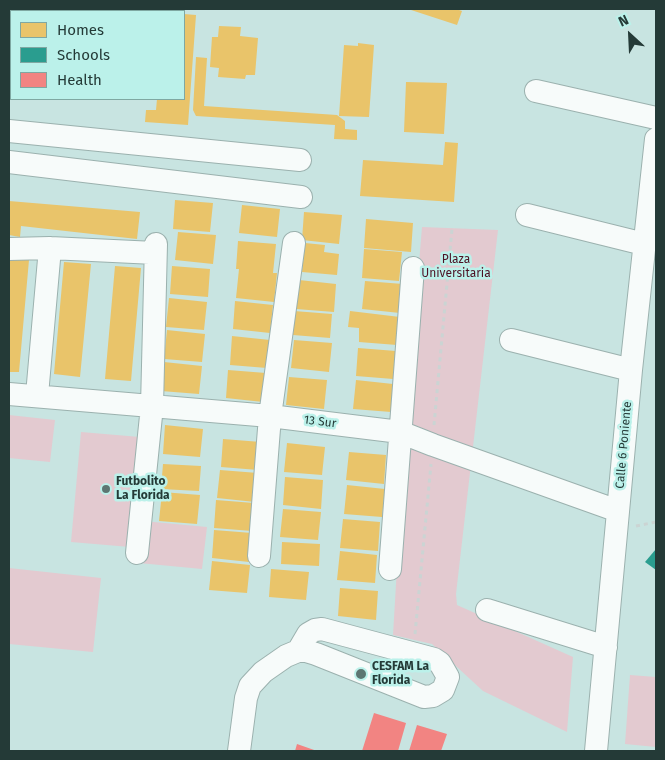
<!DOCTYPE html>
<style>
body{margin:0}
#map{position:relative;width:665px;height:760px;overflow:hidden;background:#c8e4e1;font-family:"Fira Sans",sans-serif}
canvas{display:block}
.frame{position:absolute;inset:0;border:10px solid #243a37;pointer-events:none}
.legend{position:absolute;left:10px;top:10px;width:175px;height:90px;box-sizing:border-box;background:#bbf1ea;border:1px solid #7fa8a2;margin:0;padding:6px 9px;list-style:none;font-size:15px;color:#243a37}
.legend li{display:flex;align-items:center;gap:10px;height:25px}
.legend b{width:25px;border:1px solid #7fa8a2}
.north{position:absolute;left:605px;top:10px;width:50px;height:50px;-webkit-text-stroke:4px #bbf1ea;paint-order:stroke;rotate:335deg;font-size:14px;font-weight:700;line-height:20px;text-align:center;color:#243a37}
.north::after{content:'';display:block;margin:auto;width:18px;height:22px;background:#243a37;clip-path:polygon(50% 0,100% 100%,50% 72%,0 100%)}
</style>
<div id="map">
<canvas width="665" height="760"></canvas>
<div class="frame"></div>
<ul class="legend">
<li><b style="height:14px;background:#e9c46a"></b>Homes</li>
<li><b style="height:14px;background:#2a9d8f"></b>Schools</li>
<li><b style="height:14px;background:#f28482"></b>Health</li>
</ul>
<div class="north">N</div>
</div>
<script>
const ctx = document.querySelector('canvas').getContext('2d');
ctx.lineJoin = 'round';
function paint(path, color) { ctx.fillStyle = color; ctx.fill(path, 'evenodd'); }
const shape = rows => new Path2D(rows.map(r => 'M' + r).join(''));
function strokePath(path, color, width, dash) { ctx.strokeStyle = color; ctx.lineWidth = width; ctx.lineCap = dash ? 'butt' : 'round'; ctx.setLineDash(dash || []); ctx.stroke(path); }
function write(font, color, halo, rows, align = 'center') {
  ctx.font = font + ' "Fira Sans",sans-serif'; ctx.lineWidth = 5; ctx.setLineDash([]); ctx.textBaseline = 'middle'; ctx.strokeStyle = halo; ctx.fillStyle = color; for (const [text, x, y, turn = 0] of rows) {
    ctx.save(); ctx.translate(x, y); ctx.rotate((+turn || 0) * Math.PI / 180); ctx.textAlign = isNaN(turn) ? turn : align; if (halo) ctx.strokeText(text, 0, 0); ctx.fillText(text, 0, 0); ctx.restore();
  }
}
paint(shape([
 [422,227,498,230,456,594,457,605,573,657,567,732,483,691,432,644,393,635,405,432],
 [9,415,55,420,50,462,9,458],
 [81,432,140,437,130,547,71,542],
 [143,521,207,527,202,569,139,563],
 [9,568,101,578,93,652,9,644],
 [630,675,656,677,656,747,625,744]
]), '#e3cad0');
paint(shape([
 [408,9,456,9,462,11,457,25],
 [184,14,196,15,188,125,145,122,146,110,156,110,157,99,184,99],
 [219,26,241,27,240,36,258,38,255,75,246,75,245,79,218,77,219,68,210,67,212,37,218,37],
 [358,43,374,45,369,117,339,116,344,45,358,46],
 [196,57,207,58,204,106,337,115,345,121,345,129,357,130,357,140,334,139,335,125,196,116,193,110],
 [406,82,447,83,444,134,404,132],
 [445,142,458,143,454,202,360,196,363,160,443,165],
 [175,200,213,203,210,232,173,229],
 [9,201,140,212,137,239,21,226,20,237,9,235],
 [242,205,280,209,277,237,239,233],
 [304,212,342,215,339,244,302,240],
 [366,219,413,223,411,252,364,248],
 [178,232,216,235,213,264,175,260],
 [238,241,276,244,273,273,277,273,274,302,236,298,239,269,236,269],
 [305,243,325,245,324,252,339,254,337,275,302,272],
 [364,249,402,252,399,281,362,278],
 [9,258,29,260,19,372,9,372],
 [64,262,91,264,80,377,54,374],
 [115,266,141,268,131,381,105,379],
 [172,266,210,269,208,297,170,294],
 [299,280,336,284,334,312,296,309],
 [365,281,403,284,400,313,362,309],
 [169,298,207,302,204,330,166,327],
 [235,301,273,305,270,333,233,329],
 [294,311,332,314,330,338,293,335],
 [350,311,400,317,397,345,359,342,359,328,348,327],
 [167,330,205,334,202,362,164,359],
 [232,336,270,340,267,368,230,365],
 [294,340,332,343,329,372,291,368],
 [358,348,396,351,393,379,356,376],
 [164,362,202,366,199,394,161,391],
 [228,370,266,373,263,402,226,398],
 [289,377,327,380,324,409,286,405],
 [356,380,393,384,391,412,353,409],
 [165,425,203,429,200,457,163,454],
 [223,439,261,442,258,470,221,467],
 [287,443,325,447,322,475,284,472],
 [349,452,386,455,384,484,346,480],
 [163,464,201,466,199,491,161,489],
 [220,470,258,473,255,502,217,498],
 [285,477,323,480,321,509,283,505],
 [347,485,385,489,382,517,344,514],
 [162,492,200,495,197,524,159,521],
 [216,500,254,503,252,531,214,528],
 [283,509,321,512,318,540,280,537],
 [343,519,380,522,378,551,340,548],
 [214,530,252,533,249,562,212,558],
 [282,542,320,544,319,566,281,564],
 [340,551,377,555,375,583,337,580],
 [212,561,250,565,247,593,209,590],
 [271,569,309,572,306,600,269,597],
 [340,588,378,591,376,620,338,616]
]), '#e9c46a');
paint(shape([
 [656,549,656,570,645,562]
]), '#2a9d8f');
paint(shape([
 [374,713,406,723,398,751,362,751],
 [417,725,447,734,441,751,409,751],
 [297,744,317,751,295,751]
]), '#f28482');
const minor = shape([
 [536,91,656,118],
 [9,131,300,160],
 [9,162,301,197],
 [527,215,644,244],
 [9,249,50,248,155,253],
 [511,340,631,370],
 [9,394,270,416,400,432,433,445,618,511],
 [37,395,50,248],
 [137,553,152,406,156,244],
 [259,556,270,416,294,243],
 [390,569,413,268],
 [487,610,606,647],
 [239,751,246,698,250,686,263,672,286,656,298,651,306,651,316,654,424,697,433,696,443,690,448,677,440,663,434,659,322,629,315,630,308,634,298,651],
 [596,751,631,370,656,139]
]);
strokePath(minor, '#9bb1ae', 24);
strokePath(shape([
 [434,425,452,229],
 [636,526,656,522],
 [415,634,431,464]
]), '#cbd4d3', 3, [4, 4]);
strokePath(minor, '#f7fbfa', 22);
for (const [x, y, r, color] of [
 [106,489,5,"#5d7672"],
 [361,674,6,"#5d7672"]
]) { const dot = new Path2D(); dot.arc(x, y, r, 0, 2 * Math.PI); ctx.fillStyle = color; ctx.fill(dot); strokePath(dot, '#bbf1ea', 2); }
write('12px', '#4d1124', '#bbf1ea', [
 ["Plaza",456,260],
 ["Universitaria",456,274]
]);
write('12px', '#243a37', '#bbf1ea', [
 ["13 Sur",320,422,7],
 ["Calle 6 Poniente",624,445,-85]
]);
write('bold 12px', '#243a37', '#bbf1ea', [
 ["Futbolito",116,482],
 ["La Florida",116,496],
 ["CESFAM La",372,667],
 ["Florida",372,681]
], 'left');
</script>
